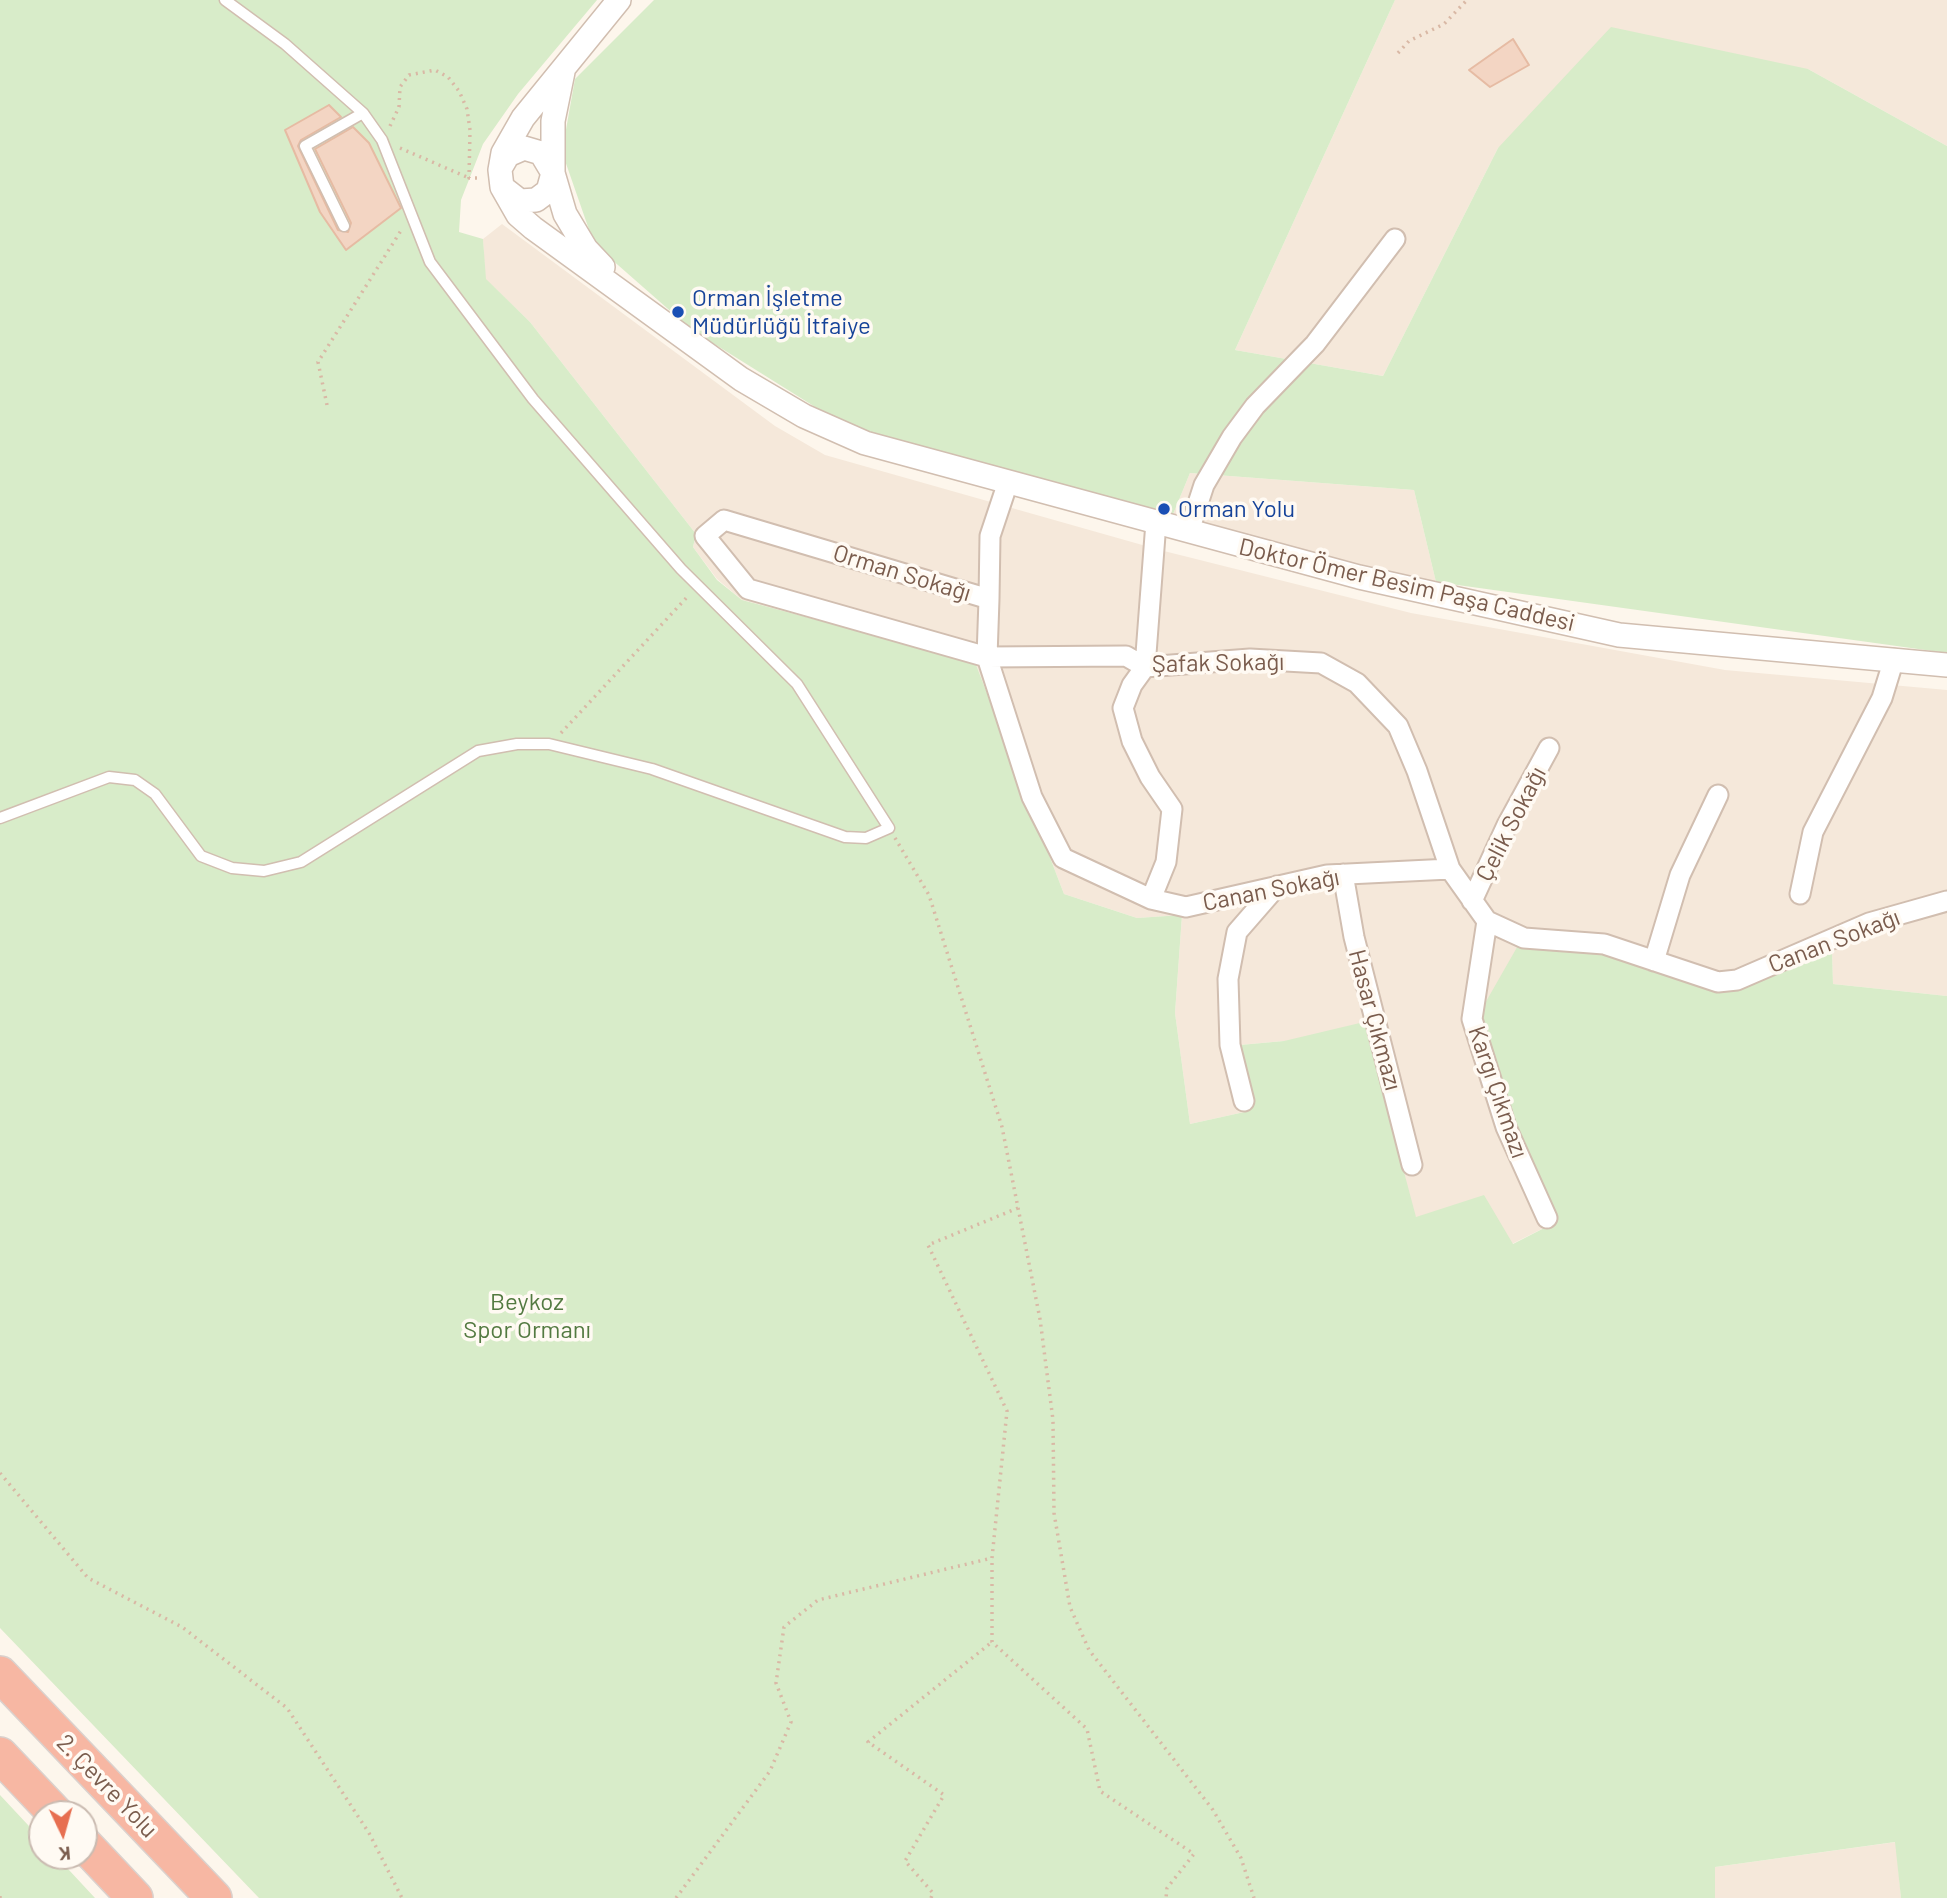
<!DOCTYPE html>
<meta charset="utf-8">
<style>
body{margin:0}
#map{position:relative;width:1947px;height:1898px;overflow:hidden;background:#fdf6ec;font-family:Barlow,sans-serif}
canvas{display:block}
.north{position:absolute;left:28px;top:1800px;width:70px;height:70px;box-sizing:border-box;background:#fffaf3;border:2px solid #cabbb1;border-radius:50%;rotate:175deg;font-size:19px;font-weight:700;line-height:28px;text-align:center;color:#7a5c4d}
.north::after{content:'';display:block;margin:auto;width:24px;height:32px;background:#e76f51;clip-path:polygon(50% 0,100% 100%,50% 72%,0 100%)}
</style>
<div id="map">
<canvas width="1947" height="1898"></canvas>
<div class="north">K</div>
</div>
<script>
const ctx = document.querySelector('canvas').getContext('2d');
ctx.lineJoin = 'round';
function paint(path, color) { ctx.fillStyle = color; ctx.fill(path, 'evenodd'); }
const shape = rows => new Path2D(rows.map(r => 'M' + r).join(''));
function strokePath(path, color, width, dash) { ctx.strokeStyle = color; ctx.lineWidth = width; ctx.lineCap = dash ? 'butt' : 'round'; ctx.setLineDash(dash || []); ctx.stroke(path); }
function write(font, color, halo, rows, align = 'center') {
  ctx.font = font + ' Barlow,sans-serif'; ctx.lineWidth = 7; ctx.setLineDash([]); ctx.textBaseline = 'middle'; ctx.strokeStyle = halo; ctx.fillStyle = color; for (const [text, x, y, turn = 0] of rows) {
    ctx.save(); ctx.translate(x, y); ctx.rotate((+turn || 0) * Math.PI / 180); ctx.textAlign = isNaN(turn) ? turn : align; if (halo) ctx.strokeText(text, 0, 0); ctx.fillText(text, 0, 0); ctx.restore();
  }
}
paint(shape([
 [1395,0,1947,0,1947,146,1808,69,1498,148,1383,376,1235,350],
 [502,224,775,426,825,455,1160,550,1411,613,1725,670,1947,690,1947,996,1833,984,1832,950,1510,1125,1556,1222,1512,1244,1416,1217,1284,1041,1240,1045,1249,1111,1190,1124,1175,1013,1182,915,1137,918,1064,894,975,662,742,600,717,579,693,547,696,534,530,322,485,279,483,239],
 [1190,473,1414,490,1436,582,1169,524],
 [1896,1842,1901,1898,1715,1898,1715,1867]
]), '#f5e8da');
paint(shape([
 [0,0,597,0,518,94,483,144,461,200,459,232,483,239,486,279,530,322,696,534,693,547,717,580,742,600,975,662,1064,894,1137,918,1182,915,1175,1013,1190,1124,1249,1111,1240,1045,1284,1041,1364,1022,1416,1217,1484,1195,1513,1244,1556,1222,1510,1125,1476,1019,1520,942,1603,949,1724,989,1832,950,1833,984,1947,996,1947,1898,1901,1898,1895,1842,1715,1867,1715,1898,259,1898,0,1628],
 [654,0,1395,0,1235,350,1383,376,1498,148,1611,27,1808,69,1947,146,1947,653,1436,582,1414,490,1190,473,1169,524,844,425,692,330,594,244,562,152,575,79],
 [0,1795,42,1840,42,1856,56,1856,95,1898,0,1898]
]), '#d8ecc9');
const building = shape([
 [1513,39,1529,65,1490,87,1469,70,1513,39],
 [329,105,341,117,301,140,298,146,338,230,348,232,351,223,315,149,353,127,369,143,401,208,346,250,320,212,285,130,329,105]
]);
paint(building, '#f3d5c3');
strokePath(building, '#e6bba3', 2);
const service = shape([
 [344,226,305,146,363,113],
 [0,818,109,777,135,780,155,794,201,856,232,868,264,871,301,862,478,751,517,744,549,744,652,769,845,837,866,838,889,828,797,684,681,569,533,399,430,262,382,140,363,113,285,44,225,0]
]);
const minor = shape([
 [1008,482,990,536,989,599,724,520,705,536,748,589,987,657,1126,656,1145,667,1250,659,1321,663,1357,683,1398,726,1417,771,1450,869],
 [1189,531,1204,485,1232,437,1255,406,1315,344,1395,239],
 [989,599,987,657,1032,797,1063,858,1151,899,1186,907,1327,875,1450,869,1487,921,1524,938,1604,944,1718,982,1737,980,1869,923,1947,901],
 [1343,874,1354,937,1412,1165],
 [1800,894,1813,832,1882,698,1894,659],
 [1151,899,1166,862,1172,809,1150,777,1132,741,1123,708,1132,685,1145,667,1156,522],
 [1472,901,1507,825,1549,748],
 [1487,921,1472,1019,1506,1127,1547,1218],
 [1654,961,1680,875,1718,795],
 [1244,1101,1230,1045,1228,979,1237,932,1277,886]
]);
const tertiary = shape([
 [619,0,523,118,503,153,500,170,502,187,518,215,533,228,741,379,804,416,865,443,1359,577,1619,635,1947,665],
 [563,72,553,121,553,173,565,214,586,249,603,267],
 [501,167,508,155,524,148,541,153,553,173,548,191,536,200,520,201,502,187]
]);
const motorway = shape([
 [0,1674,214,1898],
 [0,1755,56,1814],
 [84,1844,135,1898]
]);
strokePath(service, '#d1beb0', 13);
strokePath(minor, '#d1beb0', 23);
strokePath(tertiary, '#d1beb0', 26);
strokePath(motorway, '#dad1cd', 38);
strokePath(shape([
 [1398,53,1409,41,1444,24,1467,0],
 [390,126,399,107,400,87,409,75,435,70,448,77,459,91,467,109,470,130,469,178,481,178],
 [400,148,469,178],
 [327,405,318,362,402,229],
 [561,733,689,595],
 [895,838,929,895,1002,1127,1040,1319,1053,1420,1054,1513,1070,1607,1089,1650,1213,1810,1241,1858,1254,1898],
 [1018,1208,928,1245,1007,1411,992,1558,992,1642,1087,1729,1100,1791,1194,1854,1167,1888,1166,1898],
 [0,1473,88,1578,182,1627,287,1708,369,1833,402,1898],
 [0,1896,0,1898],
 [676,1898,770,1771,791,1722,776,1683,784,1627,818,1600,992,1558],
 [931,1898,933,1893,905,1861,944,1795,868,1742,992,1642]
]), '#d9b8a5', 3.5, [2, 5]);
strokePath(service, '#fff', 10);
strokePath(minor, '#fff', 19);
strokePath(tertiary, '#fff', 23);
strokePath(motorway, '#f7b7a3', 35);
for (const [x, y, r, color] of [
 [678,312,7,"#1a4fb4"],
 [1164,509,7,"#1a4fb4"]
]) { const dot = new Path2D(); dot.arc(x, y, r, 0, 2 * Math.PI); ctx.fillStyle = color; ctx.fill(dot); strokePath(dot, '#fffaf3', 2.5); }
write('24px', '#164399', '#fffaf3', [
 ["Orman İşletme",692,298],
 ["Müdürlüğü İtfaiye",692,326],
 ["Orman Yolu",1178,509]
], 'left');
write('24px', '#7a5c4d', '#fffaf3', [
 ["Orman Sokağı",902,573,17],
 ["Doktor Ömer Besim Paşa Caddesi",1407,585,13],
 ["Şafak Sokağı",1218,663,-1],
 ["Çelik Sokağı",1511,824,-63],
 ["Canan Sokağı",1271,890,-11],
 ["Canan Sokağı",1834,941,-21],
 ["Hasar Çıkmazı",1375,1020,75],
 ["Kargı Çıkmazı",1498,1092,71],
 ["2. Çevre Yolu",107,1786,46]
]);
write('24px', '#537a41', '#fffaf3', [
 ["Beykoz",527,1302],
 ["Spor Ormanı",527,1330]
]);
</script>
